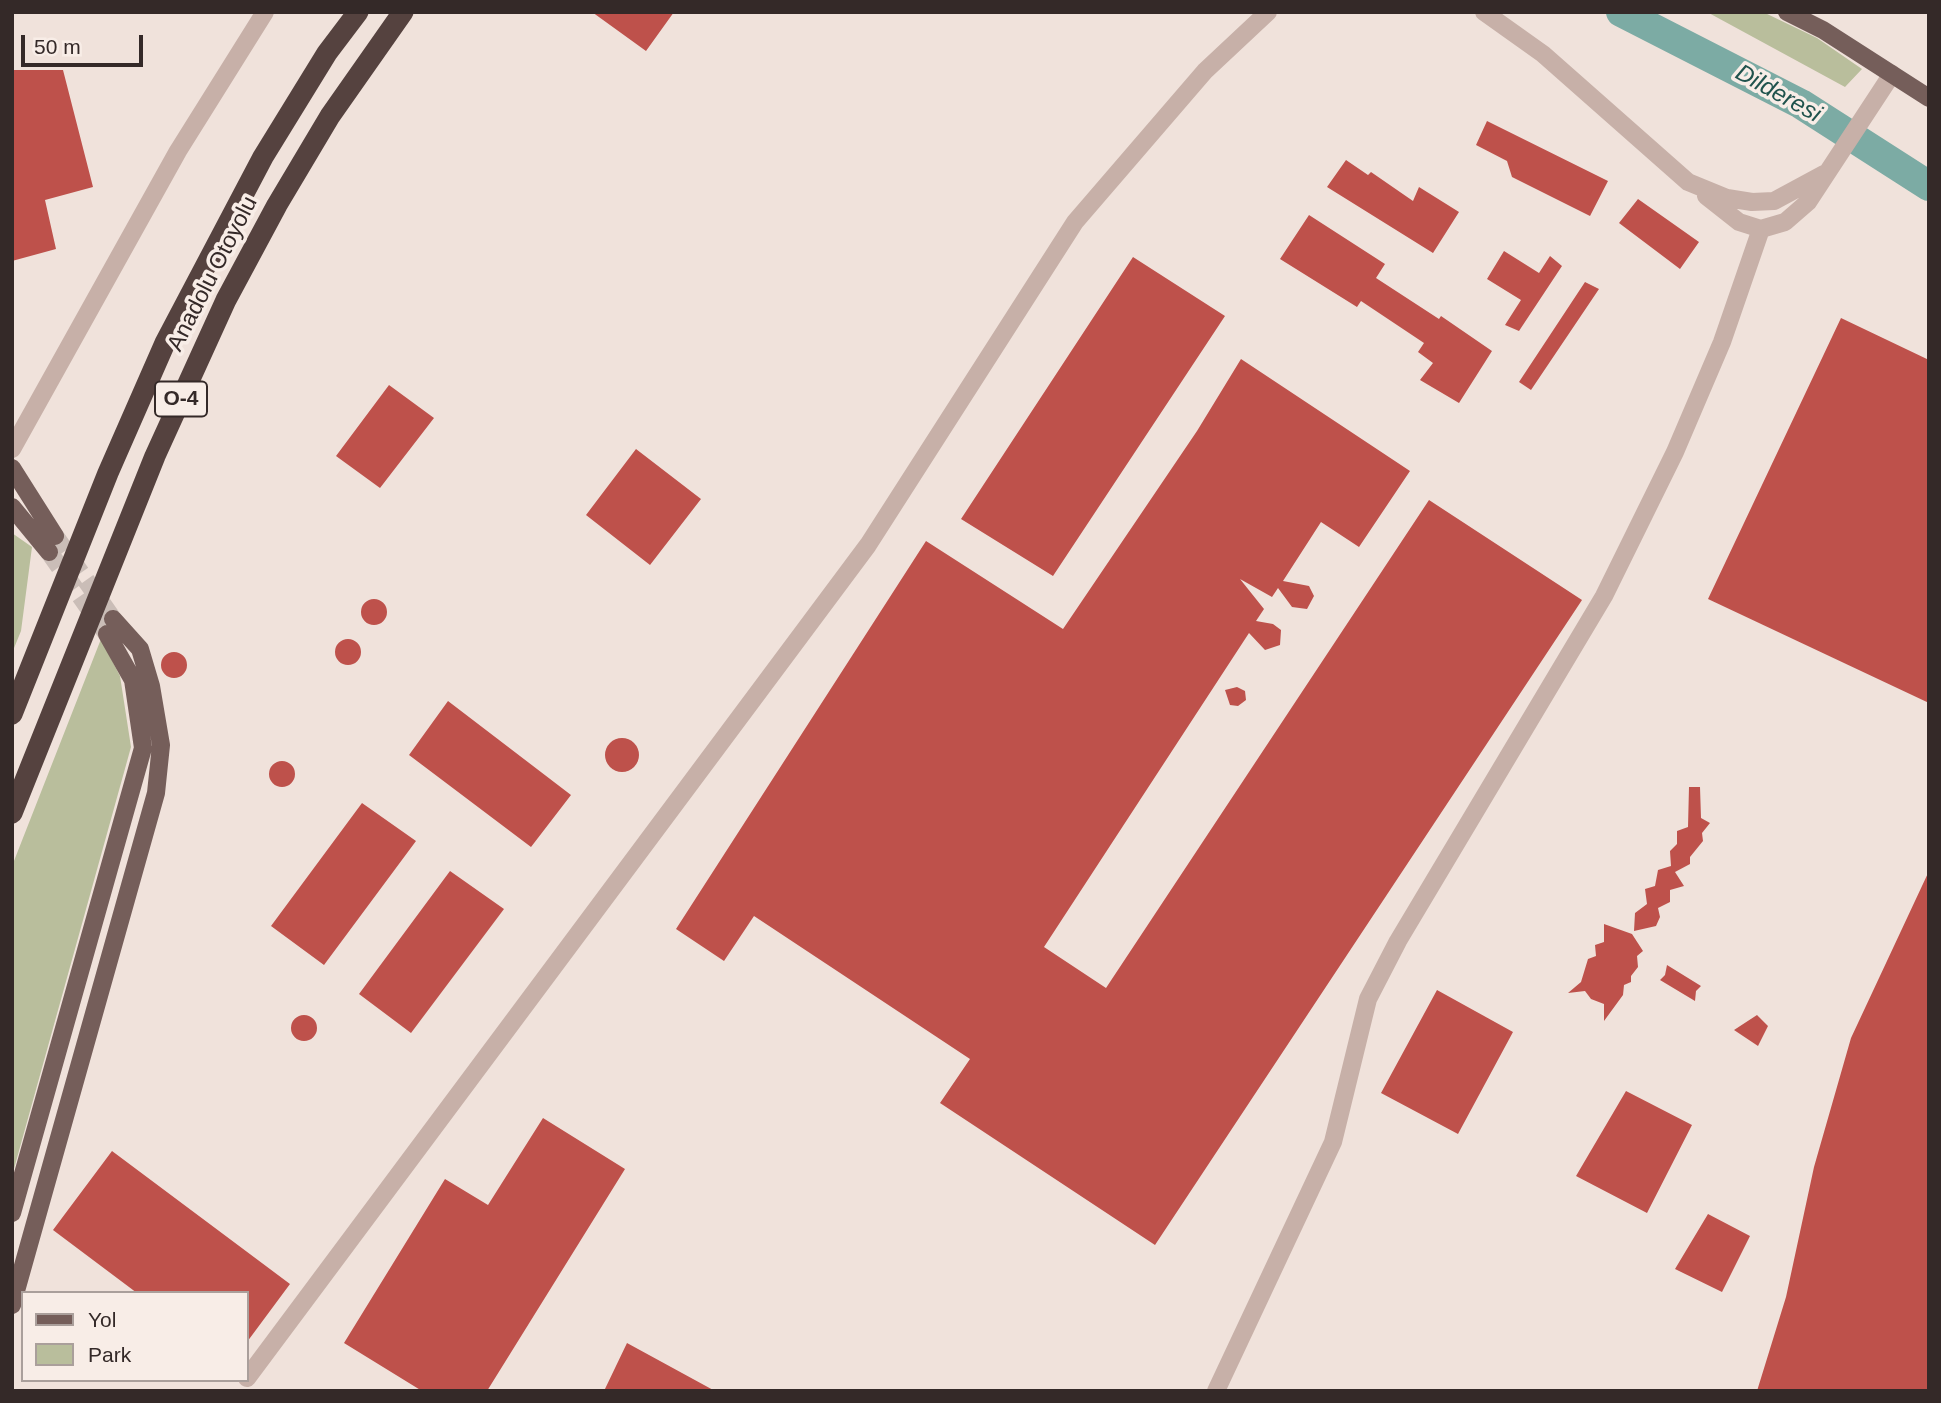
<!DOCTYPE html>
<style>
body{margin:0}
#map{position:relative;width:1941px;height:1403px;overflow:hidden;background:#f0e2db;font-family:Helvetica,sans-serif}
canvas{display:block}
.frame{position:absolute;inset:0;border:14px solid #342928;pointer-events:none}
.legend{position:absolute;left:21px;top:1291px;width:228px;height:91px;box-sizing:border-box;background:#f8ede7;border:2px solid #aa9f9b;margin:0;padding:9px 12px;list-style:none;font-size:21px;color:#342928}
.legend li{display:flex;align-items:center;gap:14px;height:35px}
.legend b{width:35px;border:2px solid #aa9f9b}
.scale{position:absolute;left:21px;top:35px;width:122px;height:32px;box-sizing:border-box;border:4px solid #342928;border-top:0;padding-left:9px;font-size:21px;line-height:24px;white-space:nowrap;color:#342928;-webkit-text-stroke:5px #f8ede7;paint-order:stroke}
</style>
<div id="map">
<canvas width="1941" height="1403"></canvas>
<div class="frame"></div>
<ul class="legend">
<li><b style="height:9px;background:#755e5a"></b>Yol</li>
<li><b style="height:19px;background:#b9be9c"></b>Park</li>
</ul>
<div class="scale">50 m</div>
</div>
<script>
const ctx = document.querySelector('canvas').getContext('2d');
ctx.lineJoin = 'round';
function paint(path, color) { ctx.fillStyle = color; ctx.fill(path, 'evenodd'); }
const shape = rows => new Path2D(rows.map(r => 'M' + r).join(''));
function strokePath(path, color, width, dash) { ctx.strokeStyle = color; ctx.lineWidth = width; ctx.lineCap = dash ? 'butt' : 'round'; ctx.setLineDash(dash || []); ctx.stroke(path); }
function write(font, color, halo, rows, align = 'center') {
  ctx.font = font + ' Helvetica,sans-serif'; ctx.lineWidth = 7; ctx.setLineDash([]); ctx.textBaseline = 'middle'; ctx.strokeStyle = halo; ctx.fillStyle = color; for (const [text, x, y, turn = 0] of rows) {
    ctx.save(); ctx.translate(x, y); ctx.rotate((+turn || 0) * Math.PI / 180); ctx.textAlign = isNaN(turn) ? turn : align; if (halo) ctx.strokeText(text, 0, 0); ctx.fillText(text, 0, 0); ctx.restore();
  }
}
paint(shape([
 [1707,12,1763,12,1817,38,1862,69,1845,87],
 [12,533,32,547,21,631,12,653],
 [101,639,120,676,131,747,12,1176,12,866]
]), '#b9be9c');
strokePath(shape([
 [1621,12,1801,104,1929,186]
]), '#7caba4', 30);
paint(shape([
 [592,12,674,12,646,51],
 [12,70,63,70,93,187,45,200,56,249,12,261],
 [1487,121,1608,181,1590,216,1512,177,1507,161,1476,145],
 [1346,160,1368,175,1371,172,1413,201,1419,187,1459,212,1433,253,1327,187],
 [1638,199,1699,242,1680,269,1619,223],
 [1309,215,1385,264,1376,278,1439,319,1441,316,1492,351,1459,403,1420,380,1433,363,1418,352,1424,343,1361,301,1357,307,1280,259],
 [1504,251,1539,273,1550,256,1562,266,1519,331,1505,325,1521,300,1487,279],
 [1133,257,1225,316,1053,576,961,519],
 [1585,282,1599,289,1531,390,1519,382],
 [1841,318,1929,360,1929,703,1708,599],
 [1241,359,1410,471,1359,547,1321,522,1283,581,1309,586,1314,596,1307,609,1292,607,1278,588,1272,597,1240,579,1264,609,1256,621,1273,624,1281,630,1280,645,1265,650,1249,633,1044,947,1106,988,1429,500,1582,600,1155,1245,940,1103,970,1059,754,916,724,961,676,929,926,541,1063,629,1197,431],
 [389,385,434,418,380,488,336,456],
 [636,449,701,499,650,565,586,515],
 '361 612a13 13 0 1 1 26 0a13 13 0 1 1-26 0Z',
 '335 652a13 13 0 1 1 26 0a13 13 0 1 1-26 0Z',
 '161 665a13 13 0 1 1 26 0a13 13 0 1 1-26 0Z',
 [1237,687,1245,691,1246,700,1238,706,1230,705,1225,690],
 [448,701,571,795,531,847,409,755],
 '605 755a17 17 0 1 1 34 0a17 17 0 1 1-34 0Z',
 '269 774a13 13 0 1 1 26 0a13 13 0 1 1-26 0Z',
 [1689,787,1700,787,1701,818,1710,823,1702,833,1703,841,1690,857,1690,864,1675,872,1684,886,1670,890,1670,902,1658,908,1660,917,1656,926,1634,931,1635,913,1647,904,1645,889,1655,886,1658,870,1671,866,1670,851,1677,844,1677,831,1688,827],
 [362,803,416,841,324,965,271,926],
 [450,871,504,909,411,1033,359,994],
 [1929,871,1929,1391,1757,1391,1786,1297,1814,1167,1851,1038],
 [1604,924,1632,934,1643,951,1637,956,1638,967,1631,976,1631,982,1624,985,1623,995,1604,1021,1604,1004,1591,999,1585,991,1568,993,1581,982,1588,959,1596,956,1595,945,1604,942],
 [1667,965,1701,986,1696,991,1695,1001,1660,980,1665,975],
 [1437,990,1513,1032,1458,1134,1381,1093],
 '291 1028a13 13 0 1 1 26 0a13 13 0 1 1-26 0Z',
 [1757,1015,1768,1026,1758,1046,1734,1030],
 [1626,1091,1692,1125,1647,1213,1576,1176],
 [543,1118,625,1169,487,1391,422,1391,344,1343,445,1179,488,1205],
 [112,1151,290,1284,247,1342,247,1293,137,1293,53,1230],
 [1708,1214,1750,1236,1722,1292,1675,1269],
 [627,1343,715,1391,604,1391]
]), '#be514b');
strokePath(shape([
 [55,536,113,619],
 [49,552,107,634]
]), '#cabdb7', 18, [18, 9]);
strokePath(shape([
 [1484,12,1543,54,1688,182,1727,198,1752,202,1774,201,1824,174],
 [1706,196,1739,222,1761,229,1785,222,1808,202,1892,74],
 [12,449,178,151,265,12],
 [247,1378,868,545,1075,222,1205,71,1268,12],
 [1216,1391,1333,1142,1368,999,1398,941,1604,596,1675,452,1722,342,1761,229]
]), '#c7b0a8', 18);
strokePath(shape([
 [1787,12,1823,30,1929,98],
 [12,468,55,536],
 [12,507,49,552],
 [12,1213,143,748,133,680,107,634],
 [12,1305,156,793,161,745,151,686,140,649,113,619]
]), '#755e5a', 18);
strokePath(shape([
 [12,714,108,473,165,343,263,157,327,53,358,12],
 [12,813,155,456,226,300,277,205,330,116,403,12]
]), '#55423f', 21);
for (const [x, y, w] of [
 [181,399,52]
]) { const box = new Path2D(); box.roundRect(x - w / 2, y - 17.5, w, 35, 5); ctx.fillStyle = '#f8ede7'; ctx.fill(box); strokePath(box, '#342928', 2); }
write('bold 21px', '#342928', null, [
 ["O-4",181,399]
]);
write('23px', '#342928', '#f8ede7', [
 ["Anadolu Otoyolu",213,274,-63]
]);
write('italic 24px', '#20534d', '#f8ede7', [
 ["Dilderesi",1778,94,29]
]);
</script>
